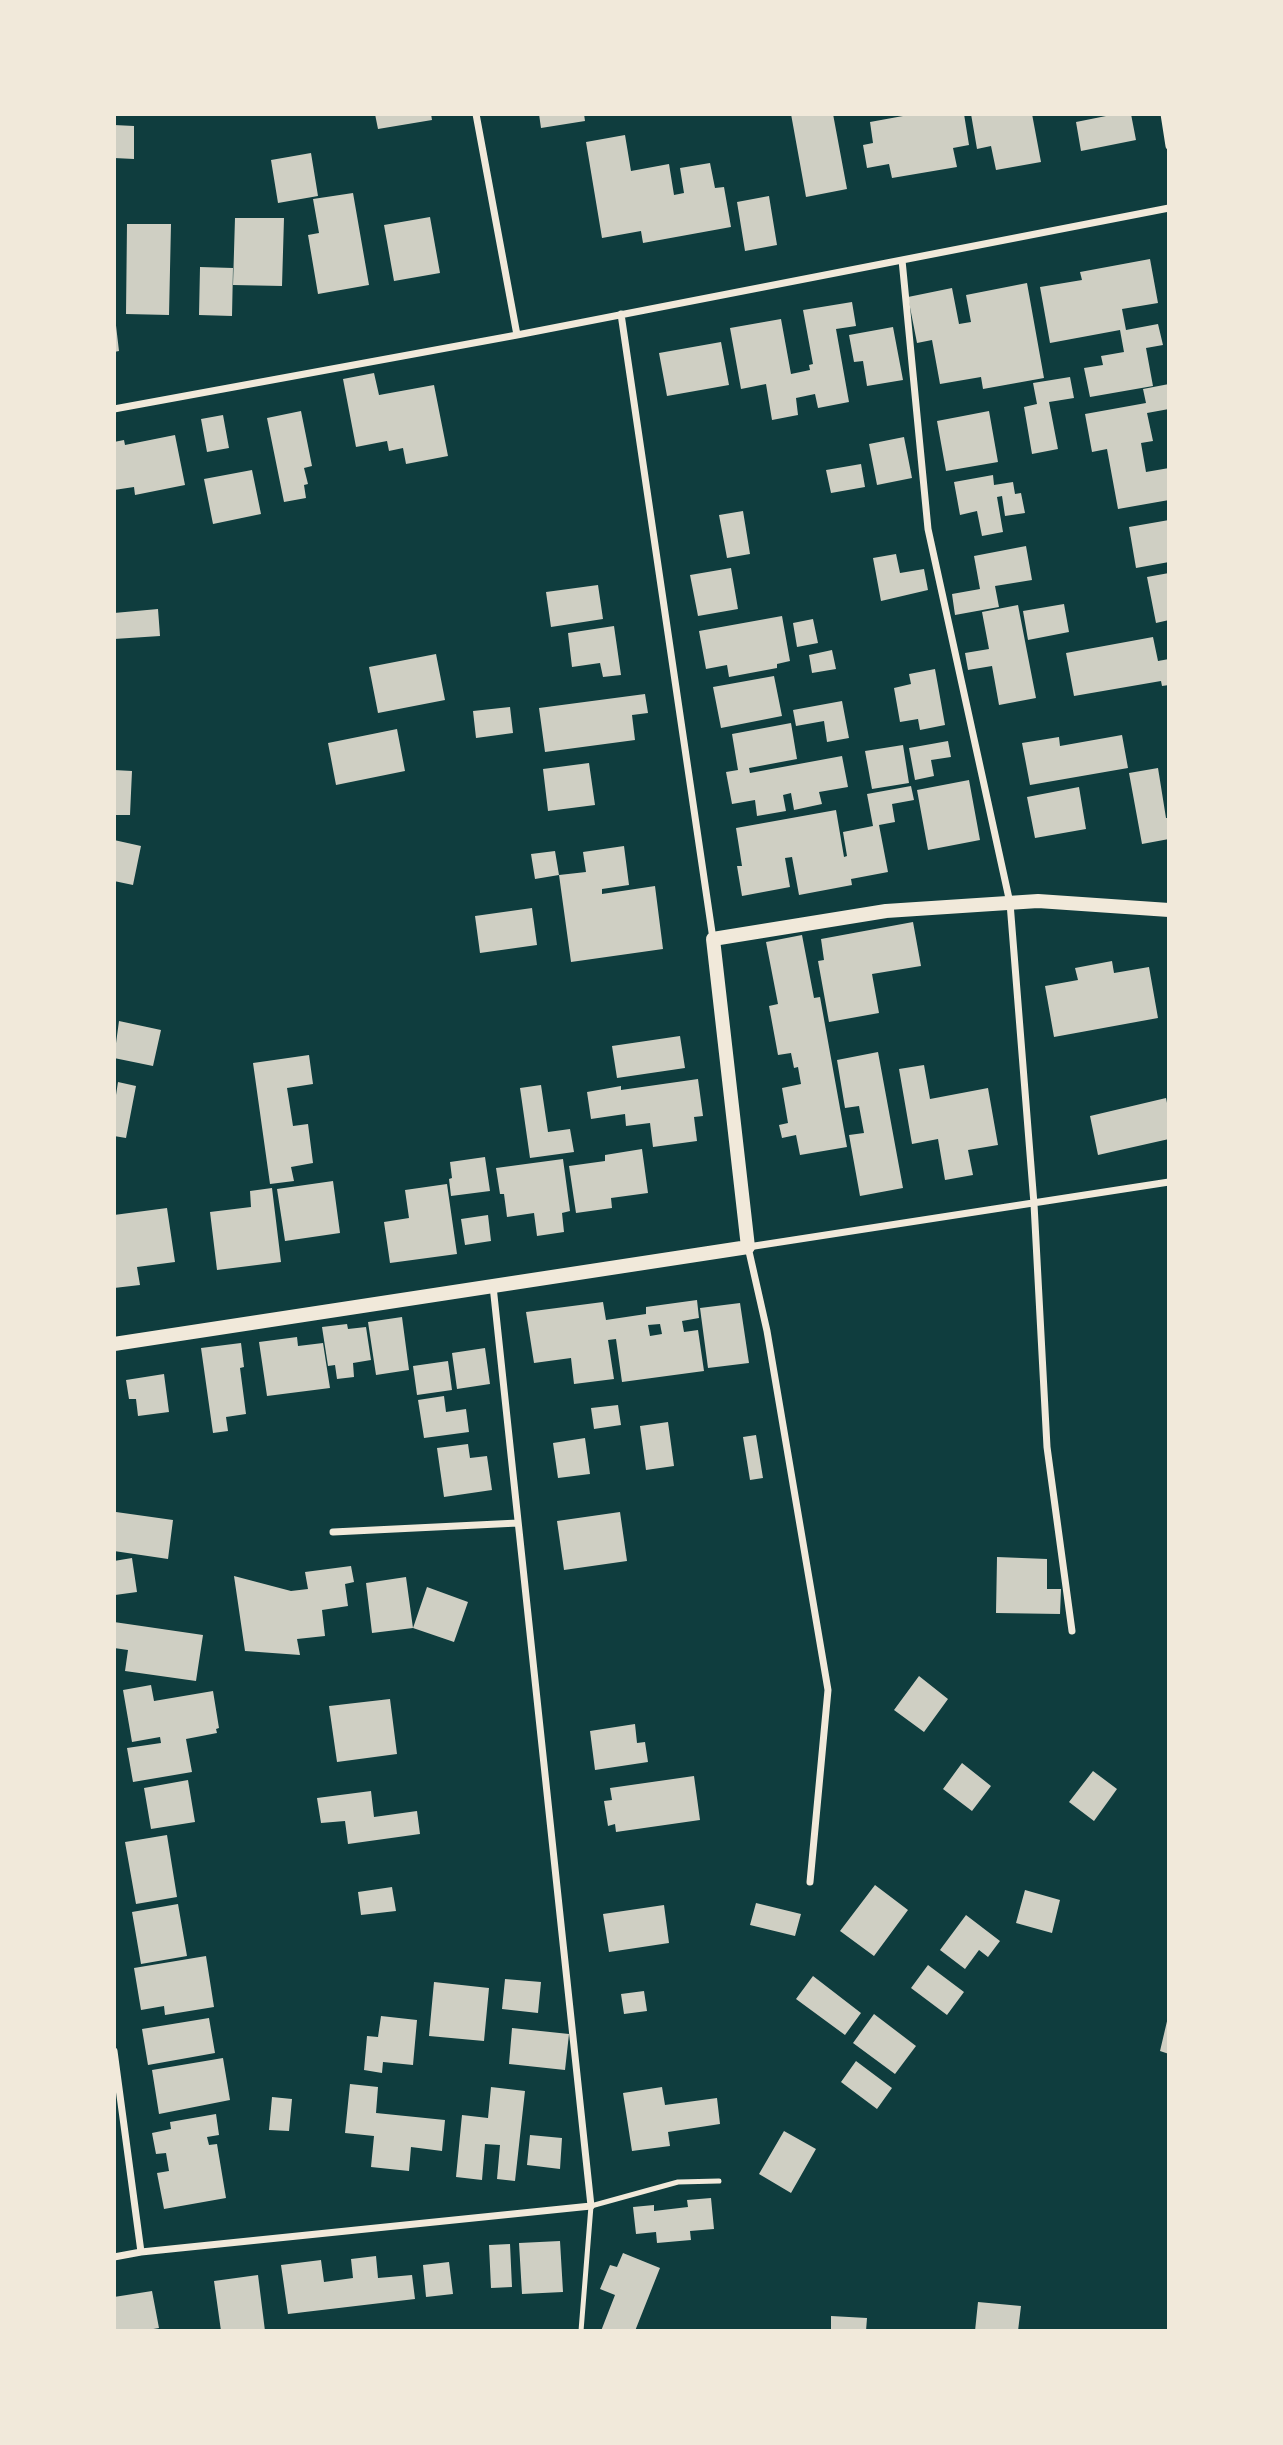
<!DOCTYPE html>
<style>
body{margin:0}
#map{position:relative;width:1283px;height:2445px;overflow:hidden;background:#0f3d3e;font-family:"Nunito Sans",sans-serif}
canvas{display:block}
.frame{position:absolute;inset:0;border:116px solid #f1e9da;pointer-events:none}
</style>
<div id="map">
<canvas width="1283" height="2445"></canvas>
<div class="frame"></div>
</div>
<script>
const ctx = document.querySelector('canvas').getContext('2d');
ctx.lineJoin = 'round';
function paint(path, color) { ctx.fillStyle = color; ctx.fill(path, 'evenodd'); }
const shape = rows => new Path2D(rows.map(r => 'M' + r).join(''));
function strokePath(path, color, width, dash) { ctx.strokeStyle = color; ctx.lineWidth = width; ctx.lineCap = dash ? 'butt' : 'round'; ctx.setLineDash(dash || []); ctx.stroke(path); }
paint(shape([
 [375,114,431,114,432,120,378,129],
 [539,114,584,114,585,121,541,128],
 [791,114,833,114,847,189,806,197],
 [914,114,964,114,969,145,953,148,957,167,892,178,889,164,867,168,863,145,873,143,870,122],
 [971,114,1032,114,1041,162,996,170,991,146,977,149],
 [1111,114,1131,114,1136,140,1081,151,1076,122,1111,115],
 [114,125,134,126,134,159,114,158],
 [625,135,631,171,669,164,674,195,684,193,680,168,710,163,715,188,724,187,731,227,643,243,641,231,602,238,586,142],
 [311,153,318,196,278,203,271,160],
 [353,193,369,285,318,294,308,235,319,233,313,199],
 [769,196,777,245,745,251,737,202],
 [430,217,440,273,394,281,384,225],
 [235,218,284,218,282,286,233,285],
 [127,224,171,224,169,315,126,314],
 [1150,259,1158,303,1122,309,1126,330,1158,324,1163,345,1146,348,1153,386,1090,397,1084,368,1103,365,1101,356,1124,352,1120,330,1050,343,1040,287,1082,280,1080,272],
 [200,267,233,268,232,316,199,315],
 [1027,283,1044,378,983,389,981,377,940,384,932,340,917,343,908,297,952,288,959,324,971,322,966,295],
 [852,302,856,326,836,329,849,402,818,408,815,394,796,398,798,415,772,420,766,384,741,389,730,328,781,319,791,374,810,370,809,365,813,364,803,310],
 [114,317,115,317,119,351,114,352],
 [893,327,903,380,867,386,863,361,854,362,849,335],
 [721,342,729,385,667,396,659,353],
 [374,373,379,395,434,385,448,456,406,464,403,448,389,451,387,441,356,447,343,379],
 [1070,377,1074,398,1049,402,1058,449,1032,454,1024,407,1037,404,1033,383],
 [1169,384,1169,409,1147,413,1153,441,1141,443,1146,472,1169,468,1169,500,1118,509,1107,449,1092,452,1085,414,1146,403,1143,389],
 [301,411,312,466,304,468,308,484,304,485,306,498,284,502,267,418],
 [989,411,998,462,946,471,937,421],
 [223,415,229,448,207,452,201,419],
 [175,435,185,485,135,495,134,487,114,490,114,442,124,440,125,445],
 [904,437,912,478,877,485,869,444],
 [861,464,865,487,831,493,826,470],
 [252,470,261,514,213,524,204,479],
 [993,475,994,485,1013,482,1015,494,1021,493,1025,513,1005,516,1002,496,997,497,1003,532,982,536,977,511,960,515,954,482],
 [743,511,750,554,727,558,719,515],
 [1169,520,1169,562,1136,568,1129,527],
 [1026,546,1032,580,995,586,999,607,955,615,952,594,980,589,974,556],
 [896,554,900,573,924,569,928,590,881,601,873,558],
 [731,568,738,609,698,616,690,575],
 [1169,573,1169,620,1156,623,1147,577],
 [598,585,603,619,551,627,546,592],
 [1064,604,1069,632,1028,640,1023,611],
 [1018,605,1036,698,999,705,992,666,968,670,965,653,989,649,982,612],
 [158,609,160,636,114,639,114,613],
 [782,616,790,661,777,664,777,668,729,677,727,665,706,669,699,631],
 [813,619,818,643,797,647,793,623],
 [614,626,621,675,603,677,600,663,572,667,568,633],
 [1153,637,1158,661,1169,659,1169,685,1162,686,1161,681,1074,696,1066,653],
 [832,650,836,669,812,673,809,655],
 [436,654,445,700,378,713,369,667],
 [935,669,945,725,920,730,918,719,900,722,894,688,911,684,909,674],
 [774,676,782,716,721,728,713,687],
 [645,694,648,713,632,715,635,740,545,752,539,708],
 [842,701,849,738,827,742,824,721,796,726,793,710],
 [510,707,513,733,476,738,473,711],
 [791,723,797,759,749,768,750,773,842,756,848,787,819,792,822,804,794,810,791,793,783,795,786,811,757,816,755,800,732,804,726,772,738,770,732,734],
 [397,729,405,771,336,785,328,743],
 [1122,735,1128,768,1030,785,1022,743,1059,737,1060,746],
 [948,741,951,757,931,760,934,776,915,780,909,748],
 [903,745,909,783,872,789,865,751],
 [589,763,595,805,548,811,543,769],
 [1158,768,1166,818,1169,818,1169,839,1142,844,1129,773],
 [114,770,132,771,130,815,114,815],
 [969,780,980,840,928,850,917,790],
 [911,786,914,800,892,804,895,822,879,825,888,872,851,879,852,885,799,895,792,857,785,858,790,887,742,896,737,866,742,866,736,828,836,810,844,857,847,856,843,832,873,826,867,794],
 [1079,787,1086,829,1035,838,1027,797],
 [114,840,141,846,133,885,114,881],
 [624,846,629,885,602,889,602,894,655,886,663,949,571,962,559,875,586,872,583,852],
 [555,851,559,875,535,879,531,854],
 [532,908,537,945,480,953,475,916],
 [913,922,921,966,872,974,879,1013,829,1022,818,961,824,960,821,939],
 [802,935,814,998,820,997,847,1147,800,1155,796,1135,782,1138,779,1125,788,1123,782,1088,801,1084,798,1067,794,1068,791,1053,778,1055,769,1006,778,1004,766,942],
 [1112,961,1114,973,1149,967,1158,1018,1054,1037,1045,986,1078,980,1075,968],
 [119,1021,161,1030,153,1066,114,1058],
 [680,1036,685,1068,617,1078,612,1046],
 [878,1052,903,1188,860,1196,849,1135,864,1133,859,1106,845,1108,837,1060],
 [309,1055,313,1084,287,1088,293,1126,308,1124,313,1163,291,1167,294,1181,270,1184,253,1063],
 [924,1065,930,1099,988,1088,998,1145,968,1150,973,1175,945,1180,938,1139,912,1144,899,1069],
 [698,1079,703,1116,694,1117,697,1141,653,1147,650,1123,626,1126,625,1114,591,1119,587,1092,621,1086,621,1090],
 [118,1082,136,1086,126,1138,114,1136,114,1108],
 [541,1085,548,1132,570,1129,574,1152,530,1158,520,1088],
 [1166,1098,1169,1113,1169,1139,1098,1155,1090,1116],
 [642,1149,648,1193,611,1198,612,1208,576,1213,569,1166,605,1161,605,1155],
 [485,1157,490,1191,451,1196,449,1179,452,1178,450,1162],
 [563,1159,570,1211,562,1213,564,1232,537,1236,534,1213,507,1217,504,1194,500,1194,496,1168],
 [333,1181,340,1233,285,1241,277,1189],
 [447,1184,457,1254,390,1263,384,1222,409,1218,405,1190],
 [272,1188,281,1262,217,1270,210,1212,251,1207,250,1191],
 [167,1208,175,1262,137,1267,140,1285,114,1288,114,1215],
 [488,1215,491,1241,465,1245,461,1219],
 [697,1300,699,1318,682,1321,684,1332,698,1330,704,1371,622,1382,616,1339,608,1340,614,1379,574,1384,571,1358,534,1363,526,1312,603,1302,606,1320,646,1314,646,1307],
 [660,1324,662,1334,650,1336,648,1325],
 [740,1303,749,1363,708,1368,700,1308],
 [402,1317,409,1370,376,1375,368,1322],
 [347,1324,348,1329,366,1327,371,1360,353,1363,354,1377,337,1379,335,1365,328,1366,322,1327],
 [297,1337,298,1346,323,1343,330,1388,267,1396,259,1342],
 [241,1343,244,1367,240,1368,246,1414,226,1417,228,1431,213,1433,201,1348],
 [485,1348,490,1384,457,1389,452,1353],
 [448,1361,452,1390,417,1395,413,1366],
 [164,1374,169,1412,138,1416,136,1399,129,1399,126,1380],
 [444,1396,446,1412,466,1409,469,1432,424,1438,418,1400],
 [618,1405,621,1425,594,1429,591,1408],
 [668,1422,674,1466,646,1470,640,1426],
 [756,1435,763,1478,750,1480,743,1437],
 [585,1438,590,1474,558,1478,553,1443],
 [468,1444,470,1458,487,1456,492,1490,444,1497,437,1448],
 [116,1512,173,1520,168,1559,114,1551],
 [620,1512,627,1561,564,1570,557,1521],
 [997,1557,1047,1559,1047,1589,1061,1589,1060,1614,996,1613],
 [132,1558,137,1592,115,1595,114,1561],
 [351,1566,354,1582,345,1584,348,1606,322,1610,325,1636,297,1639,300,1655,245,1651,234,1576,291,1591,308,1589,305,1572],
 [406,1577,413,1628,372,1633,366,1583],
 [427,1587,468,1602,454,1642,413,1628],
 [114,1622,203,1635,196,1681,125,1671,128,1650,114,1648],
 [919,1676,948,1699,924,1732,894,1710],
 [151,1685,154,1701,213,1691,219,1728,216,1729,217,1733,186,1739,192,1772,133,1782,127,1748,161,1743,160,1737,132,1742,123,1690],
 [390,1699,397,1754,337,1762,329,1706],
 [635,1724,637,1743,645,1742,648,1762,595,1770,590,1731],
 [962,1763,991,1786,972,1811,943,1789],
 [1093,1771,1117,1789,1094,1821,1069,1802],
 [694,1776,700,1820,616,1832,615,1824,608,1826,604,1801,612,1800,610,1788],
 [188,1780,195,1822,151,1829,144,1788],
 [371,1791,374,1817,417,1811,420,1834,348,1844,345,1821,321,1823,317,1798],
 [167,1835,177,1897,136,1904,125,1842],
 [875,1885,908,1910,874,1956,840,1931],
 [392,1887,396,1911,361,1915,358,1892],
 [1025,1890,1060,1900,1052,1933,1016,1923],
 [756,1903,801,1914,795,1936,750,1925],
 [178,1904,187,1956,141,1964,132,1912],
 [664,1905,669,1943,609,1952,603,1914],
 [966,1915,1000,1941,988,1957,979,1950,965,1969,940,1950],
 [206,1956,214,2007,165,2015,164,2006,141,2010,134,1968],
 [928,1965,964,1992,947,2015,911,1988],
 [813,1976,861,2013,845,2035,796,1999],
 [505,1979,541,1982,538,2013,502,2009],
 [434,1982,489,1988,484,2041,429,2036],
 [644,1991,647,2011,624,2014,621,1994],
 [874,2014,916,2046,895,2074,853,2043],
 [381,2016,417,2020,413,2065,383,2062,382,2073,364,2070,367,2036,378,2037],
 [1168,2017,1169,2018,1169,2054,1160,2051],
 [209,2018,215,2053,148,2065,142,2029],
 [512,2028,569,2034,565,2070,509,2064],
 [223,2058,230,2100,159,2114,152,2070],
 [856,2061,892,2088,877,2109,841,2082],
 [350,2084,378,2087,376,2113,445,2120,442,2151,411,2147,409,2171,371,2167,374,2136,345,2133],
 [491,2087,525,2091,515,2181,497,2179,500,2145,485,2144,482,2180,456,2177,462,2115,488,2118],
 [662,2087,665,2105,717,2098,720,2124,668,2132,670,2146,632,2151,623,2093],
 [272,2097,292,2099,289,2131,269,2130],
 [216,2114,219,2135,207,2137,209,2145,217,2144,226,2198,164,2209,157,2173,169,2171,166,2153,156,2154,152,2133,171,2129,170,2122],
 [784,2131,816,2149,791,2193,759,2174],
 [530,2135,562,2138,560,2169,527,2165],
 [711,2198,714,2229,690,2231,691,2240,657,2243,656,2232,636,2234,633,2207,654,2205,654,2211,688,2207,687,2200],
 [560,2241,563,2292,522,2294,519,2243],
 [510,2244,512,2287,491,2288,489,2245],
 [623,2253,660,2268,635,2331,601,2331,615,2295,600,2289,610,2265,617,2267],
 [376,2256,378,2278,412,2275,415,2299,288,2314,281,2265,321,2260,324,2282,353,2278,351,2259],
 [449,2262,453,2294,426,2297,423,2265],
 [258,2275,265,2331,221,2331,214,2281],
 [152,2291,159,2328,142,2331,114,2331,114,2297],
 [978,2302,1021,2306,1018,2331,975,2331],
 [831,2316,867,2318,866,2331,831,2331]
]), '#cfcfc3');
strokePath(shape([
 [581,2331,591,2206,678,2182,719,2181]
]), '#f1e9da', 5);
strokePath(shape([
 [476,114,517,335],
 [1164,114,1169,146],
 [902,260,928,529,1010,903,1034,1204,1047,1447,1072,1631],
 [621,314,713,939],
 [114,409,517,335,1169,208],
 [333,1532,518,1523],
 [810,1882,828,1690,767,1331,748,1247,1169,1182],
 [114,2051,141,2252],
 [114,2257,141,2252,591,2206,493,1286]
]), '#f1e9da', 7);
strokePath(shape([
 [114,1344,748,1247,713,939,886,911,1038,901,1169,910]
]), '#f1e9da', 14);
</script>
